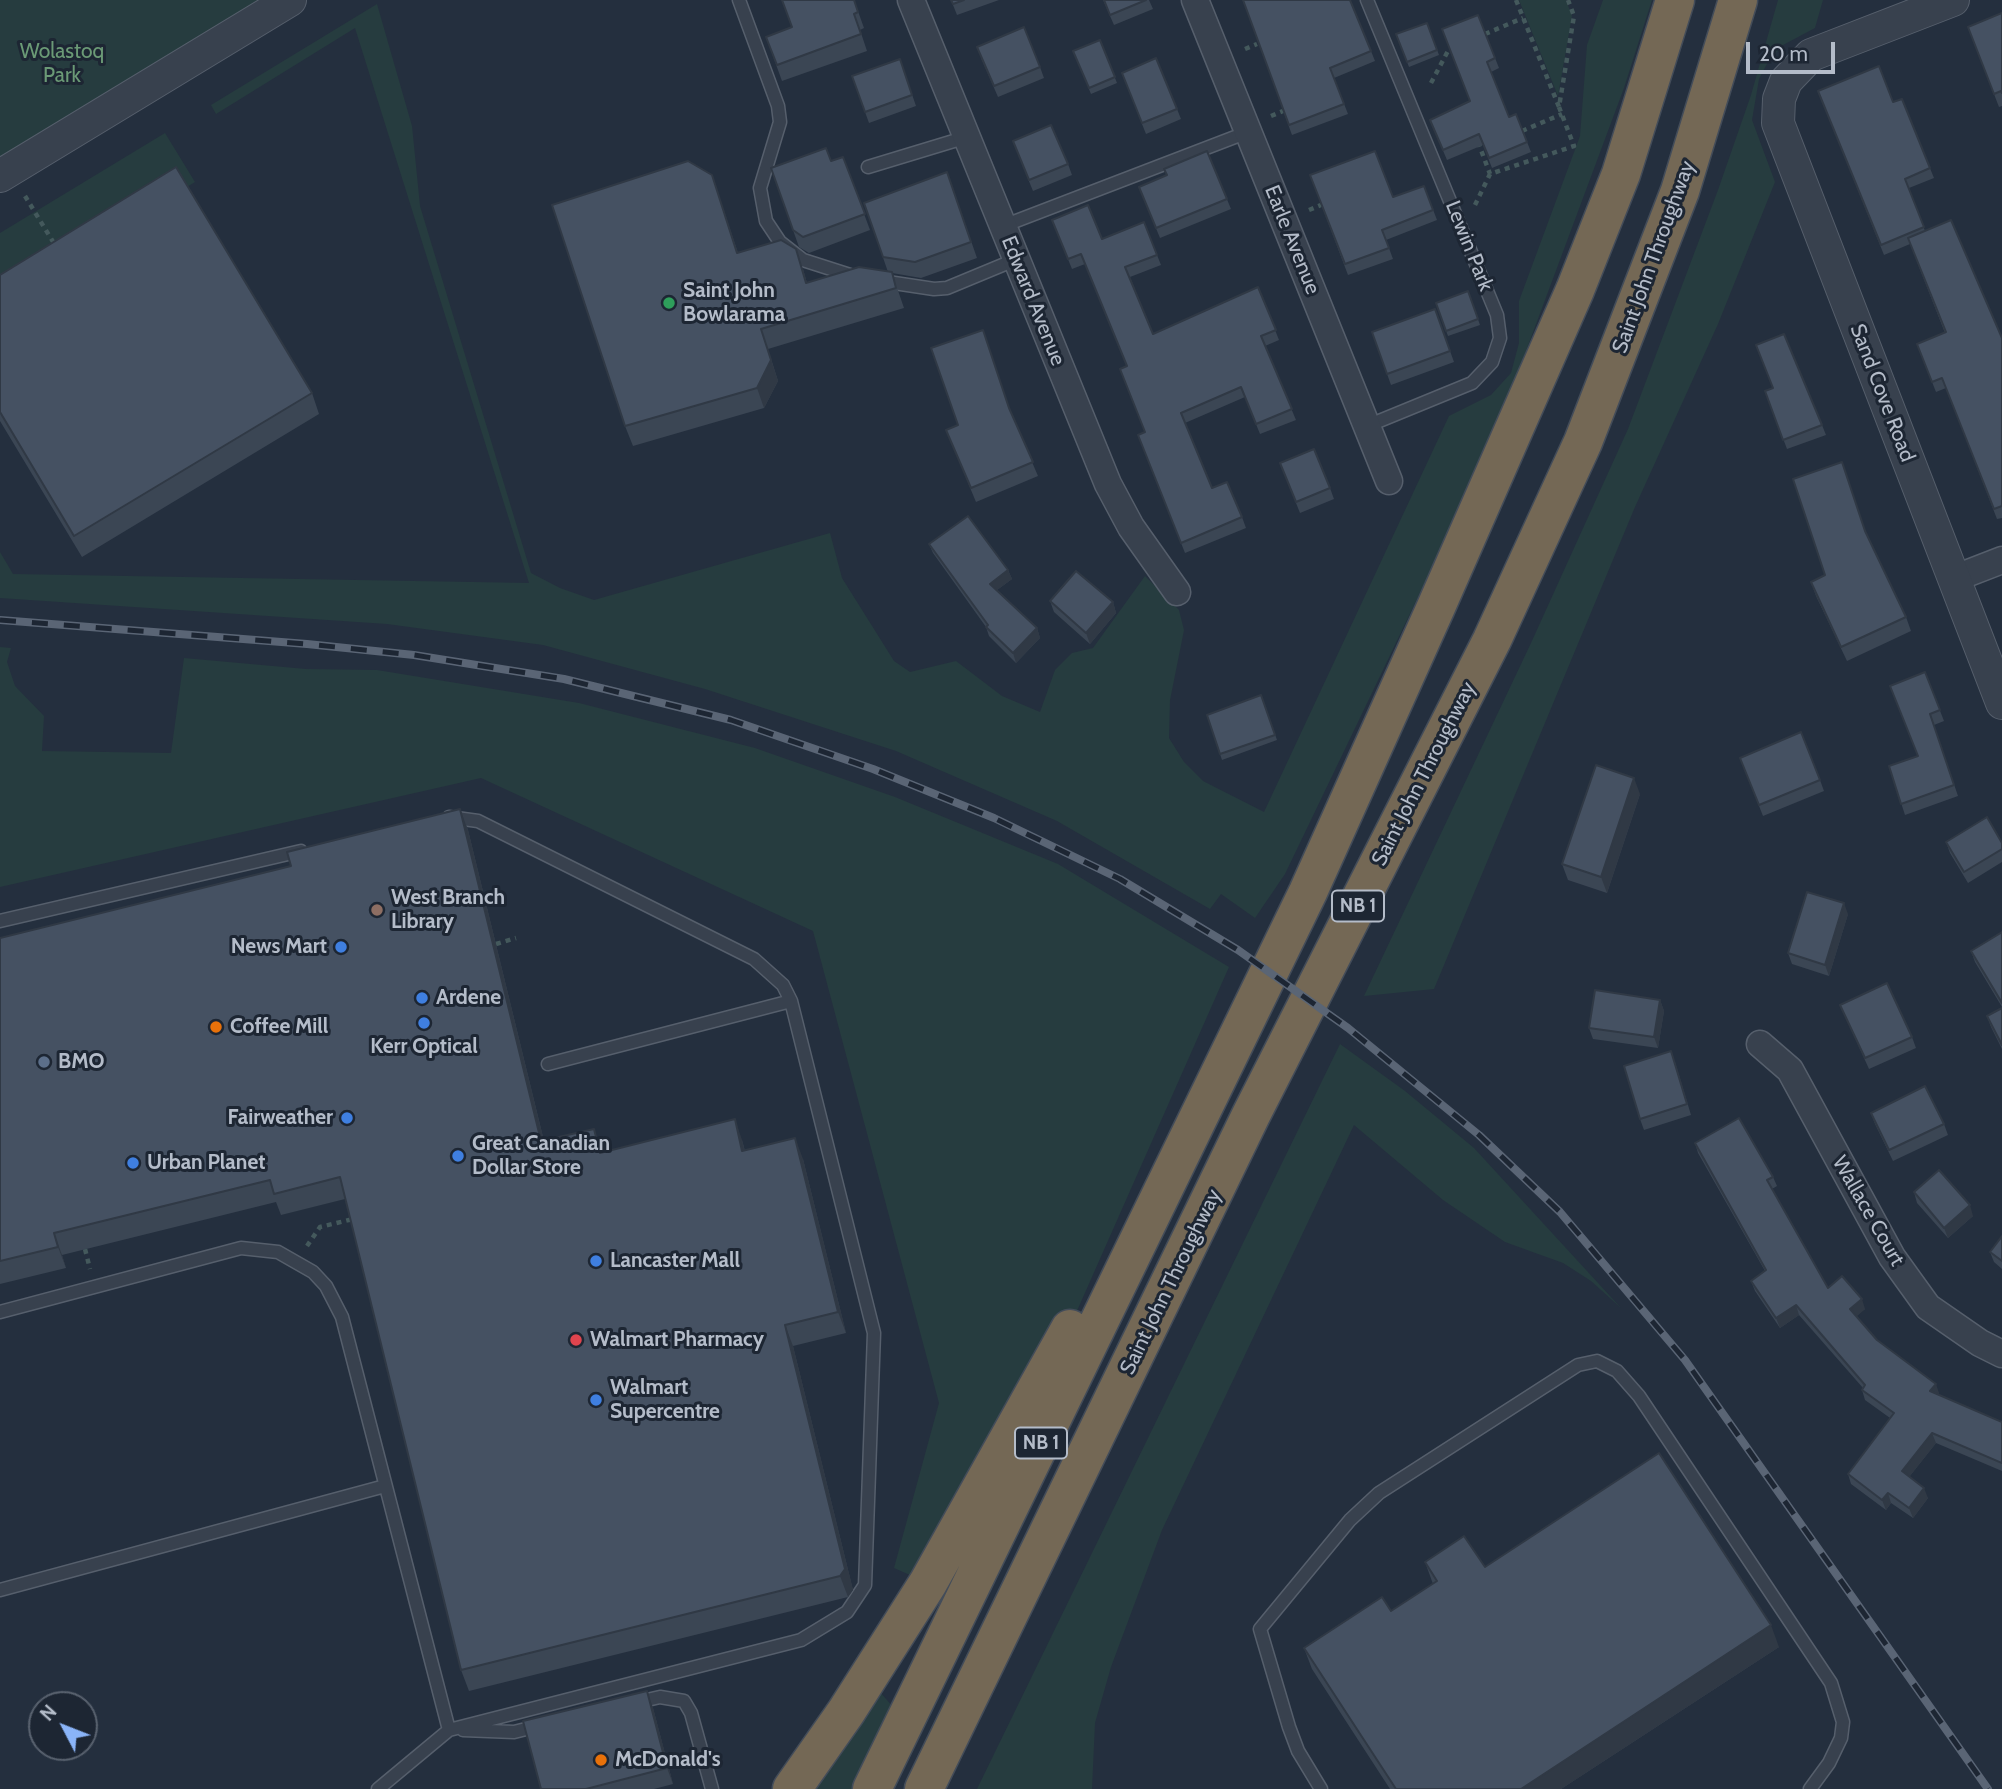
<!DOCTYPE html>
<style>
body{margin:0}
#map{position:relative;width:2002px;height:1789px;overflow:hidden;background:#242f3e;font-family:Cabin,sans-serif}
canvas{display:block}
.north{position:absolute;left:28px;top:1691px;width:70px;height:70px;box-sizing:border-box;background:#1d2633;border:2px solid #59626f;border-radius:50%;rotate:312deg;font-size:19px;font-weight:700;line-height:28px;text-align:center;color:#b4bcc9}
.north::after{content:'';display:block;margin:auto;width:24px;height:32px;background:#8ab4f8;clip-path:polygon(50% 0,100% 100%,50% 72%,0 100%)}
.scale{position:absolute;left:1746px;top:42px;width:89px;height:32px;box-sizing:border-box;border:4px solid #b4bcc9;border-top:0;padding-left:9px;font-size:21px;line-height:24px;white-space:nowrap;color:#b4bcc9;-webkit-text-stroke:5px #1d2633;paint-order:stroke}
</style>
<div id="map">
<canvas width="2002" height="1789"></canvas>
<div class="north">N</div>
<div class="scale">20 m</div>
</div>
<script>
const ctx = document.querySelector('canvas').getContext('2d');
ctx.lineJoin = 'round';
function paint(path, color) { ctx.fillStyle = color; ctx.fill(path, 'evenodd'); }
const shape = rows => new Path2D(rows.map(r => 'M' + r).join(''));
function strokePath(path, color, width, dash) { ctx.strokeStyle = color; ctx.lineWidth = width; ctx.lineCap = dash ? 'butt' : 'round'; ctx.setLineDash(dash || []); ctx.stroke(path); }
function write(font, color, halo, rows, align = 'center') {
  ctx.font = font + ' Cabin,sans-serif'; ctx.lineWidth = 6; ctx.setLineDash([]); ctx.textBaseline = 'middle'; ctx.strokeStyle = halo; ctx.fillStyle = color; for (const [text, x, y, turn = 0] of rows) {
    ctx.save(); ctx.translate(x, y); ctx.rotate((+turn || 0) * Math.PI / 180); ctx.textAlign = isNaN(turn) ? turn : align; if (halo) ctx.strokeText(text, 0, 0); ctx.fillText(text, 0, 0); ctx.restore();
  }
}
paint(shape([
 [0,0,290,0,0,176],
 [1519,0,1566,0,1572,16,1558,96],
 [1603,0,1652,0,1624,88,1491,445,1285,874,1255,918,1221,894,1210,909,1057,821,896,751,705,689,543,645,387,624,0,598,0,552,13,574,529,583,355,28,216,114,211,105,377,4,412,126,420,206,531,573,560,588,594,600,830,533,842,578,894,661,910,672,956,661,1002,696,1040,712,1055,670,1072,653,1093,648,1145,576,1179,610,1184,630,1170,700,1169,738,1184,762,1203,781,1264,812,1449,416,1491,395,1511,373,1519,343,1519,301,1580,136,1587,45],
 [1778,0,1823,0,1815,28,1783,45,1768,62,1759,79,1752,120,1775,182,1718,324,1635,507,1434,989,1364,996,1531,643,1628,429,1718,190,1751,95],
 [165,133,195,182,0,301,0,233],
 [0,647,11,648,7,662,15,686,44,716,42,751,171,753,184,658,306,669,377,670,579,703,755,748,895,797,1058,864,1229,967,1065,1338,928,1583,894,1568,939,1403,813,931,481,778,0,887],
 [1340,1044,1405,1091,1474,1148,1621,1308,1591,1281,1563,1263,1505,1242,1443,1200,1354,1125,1162,1530,1111,1667,1095,1723,1092,1789,977,1789],
 [879,1691,894,1708,854,1789,813,1789]
]), '#263c3f');
const service = shape([
 [739,0,778,106,780,122,760,188,766,221,780,242,803,260,853,276],
 [868,167,967,137],
 [1003,226,1248,132],
 [881,281,934,289,947,288,1017,259],
 [1367,426,1472,383,1492,362,1500,338,1497,315,1367,0],
 [0,921,301,851],
 [548,1064,791,1001],
 [0,1312,241,1248,278,1252,313,1272,326,1286,342,1317,449,1730],
 [0,1590,385,1486],
 [634,1703,660,1697,684,1701,691,1713,712,1789],
 [463,1730,514,1732,538,1726],
 [378,1789,449,1730,801,1640,847,1612,865,1585,874,1333,791,1001,783,985,754,959,478,821,449,817],
 [1321,1789,1298,1751,1289,1727,1260,1629,1350,1520,1379,1493,1578,1365,1597,1361,1617,1371,1639,1396,1831,1683,1843,1722,1841,1738,1829,1763,1810,1789]
]);
const minor = shape([
 [911,0,1108,484,1131,527,1177,592],
 [1195,0,1389,481],
 [1953,579,2002,560],
 [1760,1044,1790,1070,1892,1257,1928,1307,1980,1343,2002,1354]
]);
const tertiary = shape([
 [1953,0,1811,55,1786,81,1779,99,1778,123,2002,703],
 [0,176,290,0]
]);
const motorway = shape([
 [792,1789,846,1712,928,1583,1070,1329],
 [872,1789,1308,892,1436,607,1575,290,1621,174,1675,0],
 [924,1789,1251,1115,1492,640,1583,442,1680,191,1738,0]
]);
strokePath(service, '#565f6c', 15);
strokePath(minor, '#565f6c', 29);
strokePath(tertiary, '#565f6c', 34);
strokePath(motorway, '#434c59', 41);
strokePath(shape([
 [1516,0,1559,107,1574,16,1568,0],
 [1485,34,1523,18],
 [1245,49,1257,44],
 [1431,83,1449,49],
 [1271,116,1283,111],
 [1522,131,1562,114],
 [1478,142,1490,174],
 [25,196,55,245],
 [1475,205,1490,174,1574,146,1559,107],
 [1309,210,1321,205],
 [496,944,516,938],
 [307,1246,320,1227,353,1219],
 [85,1249,90,1269]
]), '#44595c', 4.5, [5, 5]);
strokePath(service, '#38414e', 12);
strokePath(minor, '#38414e', 26);
strokePath(tertiary, '#38414e', 32);
strokePath(motorway, '#746855', 38);
const rail = shape([
 [0,620,307,644,414,655,564,679,731,720,873,769,994,818,1120,879,1238,950,1348,1028,1479,1135,1560,1212,1685,1360,1988,1789]
]);
strokePath(rail, '#5a6575', 8);
strokePath(rail, '#1d2633', 5, [16]);
paint(shape([
 [854,0,864,28,860,30,867,51,782,81,766,37,792,27],
 [951,0,999,0,957,15],
 [1103,0,1149,0,1153,9,1114,25],
 [1243,0,1371,51,1375,61,1334,78,1348,114,1292,135],
 [2002,13,2002,106,1999,107,1968,27],
 [1478,15,1499,68,1491,72,1509,117,1516,114,1531,152,1492,168,1483,145,1447,160,1430,120,1470,101],
 [1427,23,1439,55,1409,67,1396,34],
 [1100,40,1117,83,1091,94,1073,51],
 [981,58,1040,67,1044,78,998,97],
 [900,59,916,106,869,123,852,76],
 [1126,84,1177,109,1181,119,1146,134],
 [1902,99,1934,178,1909,188,1925,231,2002,338,2002,518,1997,519,1946,388,1936,392,1917,344,1945,333,1910,244,1884,255,1822,101,1893,102],
 [1207,151,1231,209,1160,238,1143,197,1167,175],
 [1017,152,1068,164,1072,175,1033,191],
 [843,157,870,230,809,253,799,247,771,168,831,161],
 [947,172,977,258,921,278,892,273,904,308,768,349,778,381,764,408,633,446,625,426,719,196,738,253,803,269,807,283,888,272,864,203],
 [1310,175,1393,197,1424,186,1437,220,1386,240,1393,259,1348,275],
 [1056,230,1102,239,1157,255,1161,265,1130,277,1153,334,1258,287,1279,340,1265,346,1296,420,1260,434,1245,397,1185,423,1212,488,1242,517,1246,528,1185,553,1138,435,1145,432,1127,366,1085,264,1072,269],
 [0,275,312,393,319,414,82,557,0,421],
 [1468,291,1480,325,1448,336,1436,303],
 [1435,309,1454,362,1391,385,1372,332],
 [1765,391,1822,425,1826,435,1787,449],
 [1011,413,1038,476,976,502,946,430],
 [1280,463,1330,488,1334,499,1300,513],
 [1866,533,1906,617,1911,631,1847,661,1816,596,1811,582,1825,575],
 [929,544,1008,570,1012,579,997,590,1037,628,1040,638,1016,663,989,636,986,627,933,553],
 [1050,601,1113,602,1116,613,1090,644,1054,612],
 [1925,672,1944,721,1934,725,1958,796,1905,815,1889,766,1918,756],
 [1261,695,1277,740,1222,760,1207,715],
 [1740,758,1820,780,1824,791,1763,816],
 [1640,794,1607,893,1568,880,1562,864],
 [460,809,468,830,544,1141,602,1152,742,1140,745,1151,803,1159,846,1333,793,1346,853,1590,848,1597,469,1691,461,1670,345,1199,281,1215,276,1202,62,1255,66,1268,0,1284,0,938,291,866],
 [1946,842,2002,843,2002,862,1968,883,1950,853],
 [1848,914,1829,976,1792,964,1788,953],
 [2002,932,2002,1007,1975,962,1971,951],
 [1660,1000,1664,1011,1658,1048,1593,1039,1589,1028],
 [1840,1005,1912,1037,1916,1048,1869,1069],
 [2002,1008,2002,1049,1991,1027,1987,1016],
 [1675,1062,1691,1115,1644,1130,1640,1119],
 [1871,1113,1944,1124,1948,1135,1893,1161,1875,1124],
 [1695,1143,1773,1177,1777,1186,1772,1189,1828,1288,1865,1309,1856,1316,1877,1340,1939,1393,1938,1394,2002,1422,2002,1471,1936,1443,1909,1477,1928,1498,1913,1518,1891,1503,1886,1510,1851,1484,1848,1474,1890,1418,1865,1400,1862,1390,1863,1388,1799,1315,1780,1328,1755,1291,1751,1281,1765,1271,1698,1153],
 [1914,1192,1973,1216,1948,1238,1917,1203],
 [2002,1236,2002,1269,1994,1262,1990,1252],
 [1425,1562,1485,1567,1779,1647,1561,1789,1390,1789,1312,1669,1304,1648,1391,1611,1433,1584],
 [647,1691,653,1708,673,1784,654,1789,541,1789]
]), '#3b4654');
paint(shape([
 [761,329,778,381,764,408,757,388],
 [1008,570,1012,579,993,593,990,584],
 [1113,602,1116,613,1090,644,1086,633],
 [1037,628,1040,638,1016,663,1013,653],
 [1634,778,1640,794,1607,893,1601,877],
 [460,809,468,830,549,1162,541,1141],
 [1844,903,1848,914,1829,976,1825,965],
 [1660,1000,1664,1011,1658,1048,1654,1037],
 [735,1119,742,1140,750,1173,742,1151],
 [594,1129,601,1150,607,1174,600,1153],
 [795,1138,803,1159,846,1333,838,1312],
 [1970,1205,1973,1216,1948,1238,1944,1228],
 [54,1233,62,1255,66,1268,58,1247],
 [1862,1299,1865,1309,1854,1319,1850,1309],
 [1796,1305,1799,1315,1780,1328,1776,1318],
 [785,1325,793,1346,853,1590,848,1597,840,1576],
 [1936,1384,1939,1393,1934,1401,1930,1391],
 [1932,1433,1936,1443,1906,1481,1902,1471],
 [1924,1488,1928,1498,1913,1518,1909,1508],
 [1888,1493,1891,1503,1886,1510,1882,1500],
 [1771,1625,1779,1647,1561,1789,1521,1789],
 [647,1691,653,1708,673,1784,667,1768]
]), '#303945');
const building = shape([
 [782,0,854,0,858,12,854,14,861,34,777,65,766,37,792,27,782,0],
 [951,0,964,0,953,4,951,0],
 [1104,0,1146,0,1110,15,1104,0],
 [1243,0,1350,0,1371,51,1330,68,1344,104,1289,125,1243,0],
 [2002,13,2002,93,2001,91,1994,94,1968,27,2002,13],
 [1478,15,1495,58,1487,62,1509,117,1516,114,1527,142,1489,158,1479,134,1443,150,1430,120,1470,101,1442,29,1478,15],
 [1427,23,1437,50,1407,62,1396,34,1427,23],
 [1024,27,1040,67,994,86,977,47,1024,27],
 [1100,40,1115,77,1089,88,1073,51,1100,40],
 [1156,58,1177,109,1142,123,1122,73,1156,58],
 [900,59,912,95,865,112,852,76,900,59],
 [1879,66,1893,102,1902,99,1930,168,1905,179,1924,227,1881,245,1818,91,1879,66],
 [1051,125,1068,164,1029,180,1013,141,1051,125],
 [826,148,831,161,843,157,865,214,803,237,793,230,771,168,826,148],
 [1207,151,1227,199,1156,228,1139,187,1167,175,1164,169,1207,151],
 [1375,151,1393,197,1424,186,1433,210,1382,230,1389,248,1345,264,1310,175,1375,151],
 [688,161,712,175,737,253,781,240,796,249,806,283,859,267,892,272,896,288,761,329,771,360,757,388,625,426,552,205,688,161],
 [176,167,312,393,74,536,0,412,0,275,176,167],
 [947,172,971,242,915,262,883,257,864,203,947,172],
 [1088,205,1102,239,1144,222,1157,255,1125,267,1153,334,1258,287,1276,330,1261,336,1292,409,1256,424,1241,387,1181,413,1212,488,1227,482,1242,517,1181,543,1138,435,1145,432,1120,369,1127,366,1081,254,1068,259,1052,220,1088,205],
 [1951,220,2002,338,2002,506,1994,509,1942,378,1932,382,1917,344,1946,332,1908,238,1951,220],
 [1468,291,1478,319,1446,331,1436,303,1468,291],
 [1435,309,1450,351,1387,374,1372,332,1435,309],
 [983,330,1009,408,1033,462,971,488,946,430,958,425,931,348,983,330],
 [1784,334,1822,425,1783,440,1765,391,1773,388,1756,345,1784,334],
 [1314,449,1330,488,1296,502,1280,463,1314,449],
 [1842,462,1865,531,1906,617,1841,647,1811,582,1825,575,1793,479,1842,462],
 [968,516,1008,570,990,584,1037,628,1013,653,986,627,988,625,929,544,968,516],
 [1076,571,1113,602,1086,633,1050,601,1076,571],
 [1925,672,1940,710,1930,714,1954,785,1901,804,1889,766,1918,756,1890,686,1925,672],
 [1261,695,1275,735,1220,754,1207,715,1261,695],
 [1801,732,1820,780,1759,805,1740,758,1801,732],
 [1596,765,1634,778,1601,877,1562,864,1596,765],
 [460,809,541,1141,594,1129,600,1153,735,1119,742,1151,795,1138,838,1312,785,1325,845,1569,840,1576,461,1670,340,1177,274,1194,270,1180,54,1233,58,1247,0,1261,0,938,291,866,287,852,460,809],
 [1987,817,2002,843,2002,849,1964,872,1946,842,1987,817],
 [1807,892,1844,903,1825,965,1788,953,1807,892],
 [2002,932,2002,1003,1971,951,2002,932],
 [1887,983,1912,1037,1865,1058,1840,1005,1887,983],
 [1595,990,1660,1000,1654,1037,1589,1028,1595,990],
 [2002,1008,2002,1045,1987,1016,2002,1008],
 [1671,1051,1687,1104,1640,1119,1624,1066,1671,1051],
 [1925,1086,1944,1124,1889,1150,1871,1113,1925,1086],
 [1739,1118,1773,1177,1767,1180,1828,1288,1842,1276,1862,1299,1850,1309,1877,1340,1936,1384,1930,1391,2002,1422,2002,1463,1932,1433,1902,1471,1924,1488,1909,1508,1888,1493,1882,1500,1848,1474,1894,1413,1862,1390,1865,1385,1796,1305,1776,1318,1751,1281,1766,1270,1695,1143,1739,1118],
 [1939,1170,1970,1205,1944,1228,1914,1192,1939,1170],
 [2002,1236,2002,1261,1990,1252,2002,1236],
 [1659,1453,1771,1625,1521,1789,1396,1789,1304,1648,1382,1597,1391,1611,1437,1581,1425,1562,1464,1536,1485,1567,1659,1453],
 [647,1691,667,1768,586,1789,541,1789,523,1721,647,1691]
]);
paint(building, '#455162');
strokePath(building, '#303945', 2);
for (const [x, y, r, color] of [
 [669,303,7,"#2e9e5b"],
 [377,910,7,"#8d6e63"],
 [341,947,7,"#3f7fe0"],
 [422,998,7,"#3f7fe0"],
 [424,1023,7,"#3f7fe0"],
 [216,1027,7,"#e8710a"],
 [44,1062,7,"#5c6f8a"],
 [347,1118,7,"#3f7fe0"],
 [458,1156,7,"#3f7fe0"],
 [133,1163,7,"#3f7fe0"],
 [596,1261,7,"#3f7fe0"],
 [576,1340,7,"#e0444e"],
 [596,1400,7,"#3f7fe0"],
 [601,1760,7,"#e8710a"]
]) { const dot = new Path2D(); dot.arc(x, y, r, 0, 2 * Math.PI); ctx.fillStyle = color; ctx.fill(dot); strokePath(dot, '#1d2633', 2.5); }
for (const [x, y, w] of [
 [1358,906,52],
 [1041,1443,52]
]) { const box = new Path2D(); box.roundRect(x - w / 2, y - 15.5, w, 31, 5); ctx.fillStyle = '#1d2633'; ctx.fill(box); strokePath(box, '#b4bcc9', 2); }
write('bold 19px', '#b4bcc9', null, [
 ["NB 1",1358,906],
 ["NB 1",1041,1443]
]);
write('21px', '#6b9a76', '#1d2633', [
 ["Wolastoq",62,52],
 ["Park",62,76]
]);
write('21px', '#b4bcc9', '#1d2633', [
 ["Earle Avenue",1292,240,68],
 ["Lewin Park",1469,246,68],
 ["Saint John Throughway",1654,257,-70],
 ["Edward Avenue",1033,301,68],
 ["Sand Cove Road",1882,393,69],
 ["Saint John Throughway",1424,774,-63],
 ["Wallace Court",1868,1211,60],
 ["Saint John Throughway",1171,1282,-64]
]);
write('bold 21px', '#b4bcc9', '#1d2633', [
 ["Saint John",683,291],
 ["Bowlarama",683,315],
 ["West Branch",391,898],
 ["Library",391,922],
 ["News Mart",327,947,"right"],
 ["Ardene",436,998],
 ["Coffee Mill",230,1027],
 ["Kerr Optical",424,1047,"center"],
 ["BMO",58,1062],
 ["Fairweather",333,1118,"right"],
 ["Great Canadian",472,1144],
 ["Dollar Store",472,1168],
 ["Urban Planet",147,1163],
 ["Lancaster Mall",610,1261],
 ["Walmart Pharmacy",590,1340],
 ["Walmart",610,1388],
 ["Supercentre",610,1412],
 ["McDonald's",615,1760]
], 'left');
</script>
